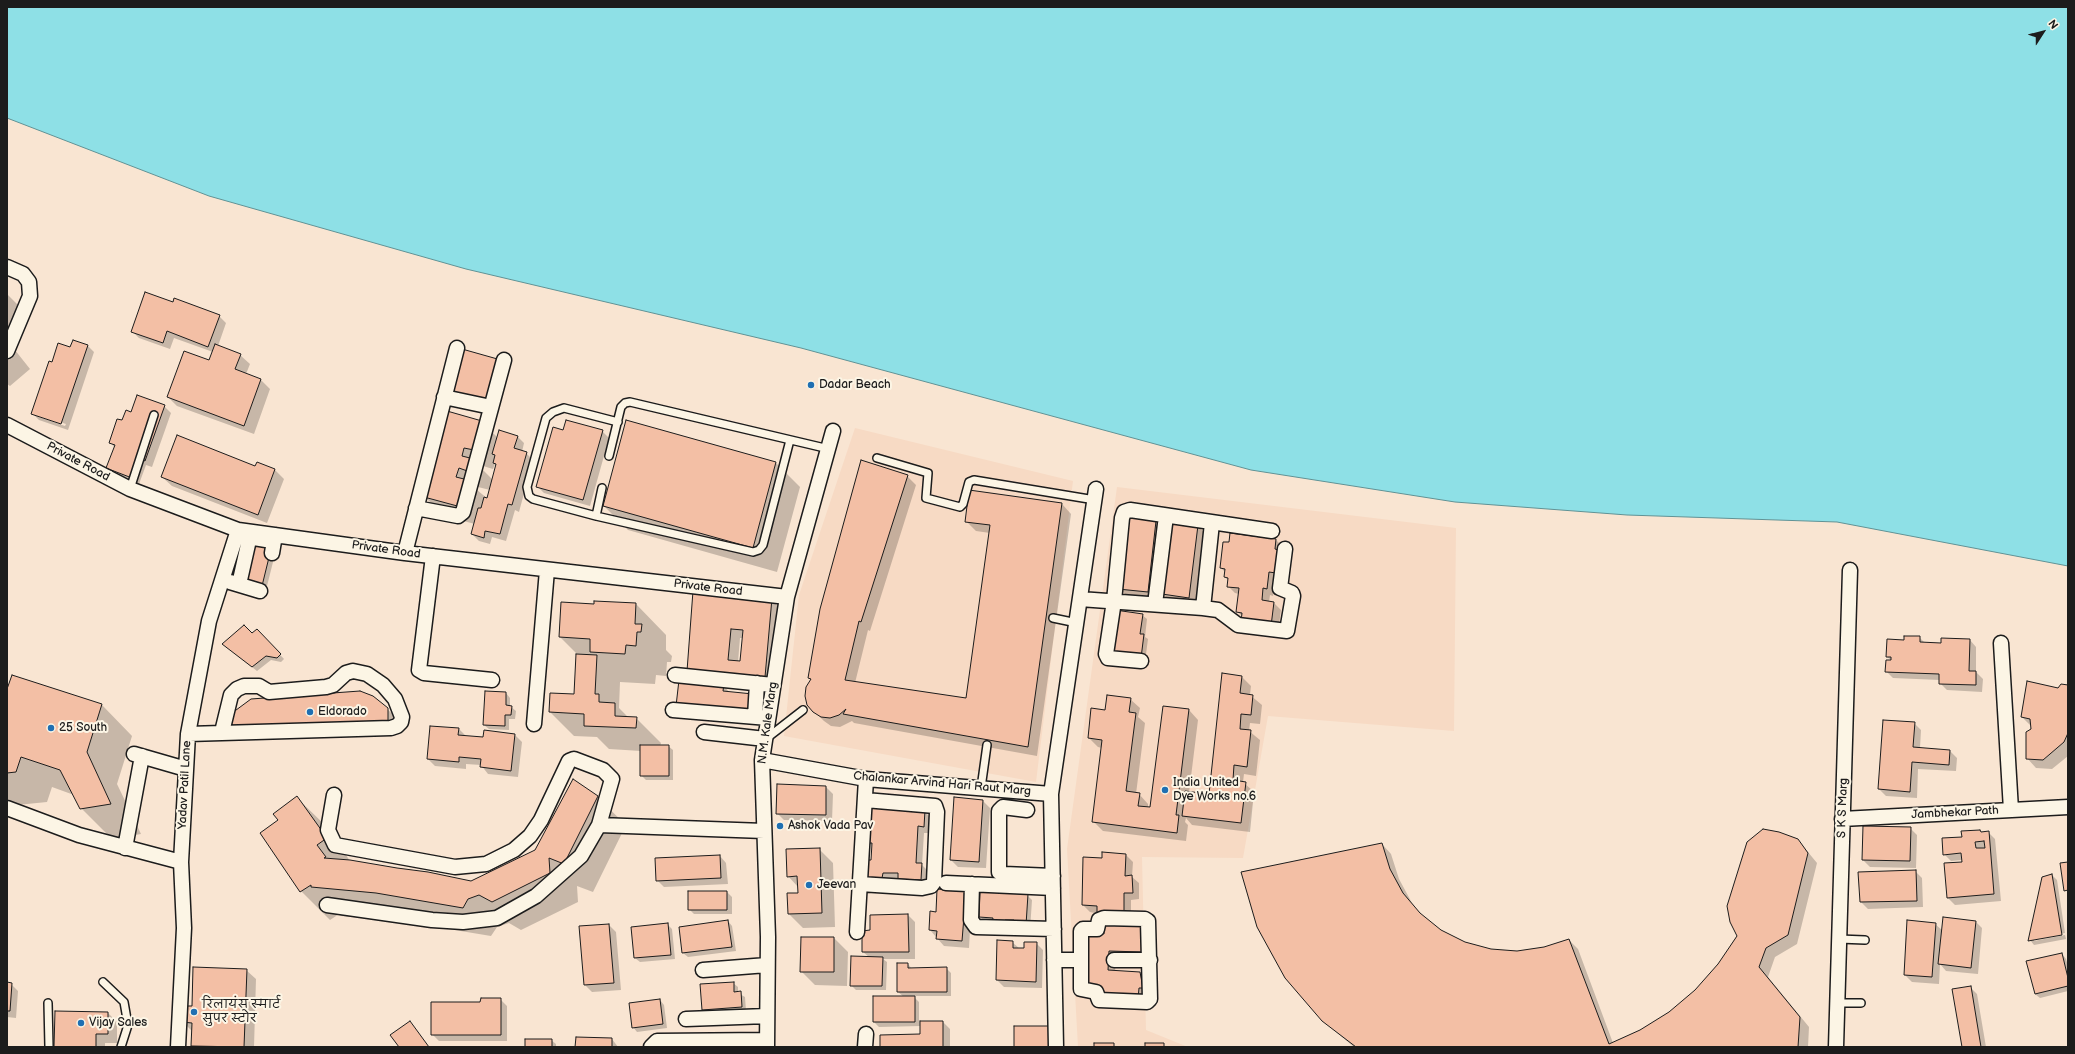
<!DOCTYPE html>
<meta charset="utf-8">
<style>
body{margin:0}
#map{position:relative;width:2075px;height:1054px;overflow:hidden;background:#f9e5d2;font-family:"Balsamiq Sans",sans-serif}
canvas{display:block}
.frame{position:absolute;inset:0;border:8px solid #1c1c1c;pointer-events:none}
.north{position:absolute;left:2023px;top:12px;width:40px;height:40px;-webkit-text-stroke:3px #fcf5e5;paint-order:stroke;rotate:54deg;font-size:11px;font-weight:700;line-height:16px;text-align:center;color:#1c1c1c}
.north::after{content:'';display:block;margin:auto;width:14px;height:18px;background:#1c1c1c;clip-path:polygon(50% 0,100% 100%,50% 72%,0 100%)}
</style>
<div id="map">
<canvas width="2075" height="1054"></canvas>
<div class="frame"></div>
<div class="north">N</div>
</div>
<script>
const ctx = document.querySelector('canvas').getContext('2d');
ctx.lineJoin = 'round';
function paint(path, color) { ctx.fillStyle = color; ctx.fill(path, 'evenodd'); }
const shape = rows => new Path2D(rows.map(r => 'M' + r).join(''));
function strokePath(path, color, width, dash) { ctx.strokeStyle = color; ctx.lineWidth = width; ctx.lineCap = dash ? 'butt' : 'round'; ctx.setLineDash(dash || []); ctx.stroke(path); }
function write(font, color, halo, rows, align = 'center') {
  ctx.font = font + ' "Balsamiq Sans","Playpen Sans Deva",sans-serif'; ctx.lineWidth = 4; ctx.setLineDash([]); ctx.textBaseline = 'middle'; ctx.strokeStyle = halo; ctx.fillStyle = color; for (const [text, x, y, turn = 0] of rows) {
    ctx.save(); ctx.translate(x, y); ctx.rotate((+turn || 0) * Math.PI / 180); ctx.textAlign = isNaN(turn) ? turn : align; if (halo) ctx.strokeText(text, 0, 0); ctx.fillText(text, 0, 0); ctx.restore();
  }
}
paint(shape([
 [855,428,1073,481,1036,782,784,736,799,595],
 [1117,487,1456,528,1454,731,1268,716,1243,858,1142,857,1146,1030,1188,1047,1078,1047,1067,849]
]), '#f7dac4');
const water = shape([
 [7,7,2068,7,2068,566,1837,522,1627,515,1455,502,1251,470,801,348,466,269,209,196,7,118,7,7]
]);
paint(water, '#8ee0e6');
strokePath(water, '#609295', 1);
paint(shape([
 [7,294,22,309,7,340,30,369,10,386,7,384],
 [173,303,219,316,226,323,218,346,240,355,250,364,246,374,260,379,270,389,254,434,177,406,168,397,210,361,213,352,174,338,170,349,139,338,132,331],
 [87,345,94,352,68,430,39,420,32,413,52,363,71,348],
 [39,415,66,424,65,426,39,417],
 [164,406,171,413,152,467,146,465,139,484,115,475,108,468,115,448,110,442,123,422,132,413],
 [627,421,776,463,800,487,777,572,628,530,604,506],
 [482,422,498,438,517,436,524,443,522,452,526,453,533,460,519,512,515,510,506,541,492,537,490,544,479,541,472,534,475,524,444,516,425,497],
 [495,464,497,466,493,480,482,469,483,466,493,469],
 [478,487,490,490,488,499,477,490],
 [602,431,609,438,590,506,544,493,537,486,564,432],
 [257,463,275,470,284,479,267,523,172,486,162,477,256,467],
 [907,476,916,485,870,631,868,630,855,683,967,699,990,533,976,531,966,521,1062,504,1071,514,1037,756,854,723,852,721,840,727,831,726,824,721,814,711,811,680,809,678],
 [1156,522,1163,529,1154,599,1126,595,1119,588],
 [1198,526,1205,533,1196,604,1170,601,1163,594],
 [1276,540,1283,547,1273,596,1270,595,1269,602,1274,603,1281,610,1278,632,1242,616,1237,611,1239,594,1235,593,1228,586,1229,581,1225,577,1225,572,1221,568],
 [276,550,266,590,243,581],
 [694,592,771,599,780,608,774,686,688,670],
 [740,638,743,638,741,662,738,662],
 [636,604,666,635,666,650,672,656,671,662,667,662,666,676,656,675,655,684,620,682,619,708,629,718,636,718,661,743,660,746,668,746,673,750,673,780,646,780,641,775,641,751,609,749,597,737,574,736,550,712,575,695,577,654,560,637,595,605],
 [1142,615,1147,619,1145,637,1148,639,1145,662,1115,658],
 [257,630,284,659,281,662,271,660,257,671,228,648],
 [1919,637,1925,643,1942,644,1970,640,1976,647,1976,672,1983,679,1982,692,1947,690,1940,683,1940,680,1893,678,1886,671,1892,661,1887,657,1905,641],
 [1241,676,1251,686,1250,695,1262,705,1260,724,1250,723,1249,731,1260,740,1256,776,1244,774,1243,782,1254,792,1250,832,1192,825,1186,818,1185,822,1188,825,1186,841,1103,831,1093,821,1102,748,1098,747,1089,738,1106,711,1130,699,1140,708,1138,717,1145,723,1136,794,1139,794,1148,804,1148,808,1151,808,1189,710,1198,720,1189,793,1209,795],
 [13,677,102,705,132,736,117,784,141,834,112,839,81,808,74,795,52,787,47,802,7,806,7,692],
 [723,685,730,693,684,712],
 [2068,686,2068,756,2052,769,2036,768,2027,758,2031,726,2022,717,2059,690],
 [506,693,510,698,510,706,516,711,515,719,509,719,509,730,489,729,484,725],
 [251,700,387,709,397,718,397,730],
 [1914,723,1921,730,1920,748,1950,751,1957,758,1956,771,1918,769,1917,798,1886,796,1879,789],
 [459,729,466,736,484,738,515,735,522,742,518,777,488,774,481,765,466,764,466,769,435,766,428,759],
 [826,787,833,794,832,821,784,820,777,813],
 [597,797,626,825,593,892,577,886,578,902,521,930,509,923,497,927,491,936,406,922,341,916,339,914,330,920,301,891,279,820,297,798,326,826,350,861,471,882,536,851],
 [983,801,990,808,986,868,958,867,951,860],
 [924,811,931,818,930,833,924,833,922,865,928,871,927,886,873,884,872,846,868,842],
 [1863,827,1910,828,1917,835,1916,868,1870,867,1863,860],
 [1980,831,1982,833,1988,832,1995,839,2001,901,1955,905,1948,898,1962,860,1951,861,1944,854,1963,838],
 [1798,840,1817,863,1797,944,1775,957,1768,977,1809,1027,1808,1047,1354,1047,1323,1021,1382,844,1391,854,1399,879,1412,903,1424,918,1440,931,1465,943,1490,950,1517,952,1544,948,1569,940,1578,949,1613,1043,1640,1031,1669,1013,1696,990,1718,965],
 [820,850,833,863,835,927,803,928,789,914,799,894,798,887,788,876],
 [1126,855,1133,862,1132,877,1139,883,1139,899,1131,900,1131,921,1090,912,1083,905,1103,859],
 [720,856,726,863,728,884,664,887,657,880],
 [1915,871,1922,878,1923,907,1868,909,1861,902,1859,873],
 [2052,875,2057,880,2065,933,2034,939,2034,941,2065,935,2066,939,2034,945,2030,940],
 [1005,891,1008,894,1027,895,1032,900,1030,930,984,921,980,917],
 [689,892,727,892,732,897,732,914,694,914,689,909],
 [971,910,969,948,944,946,930,930],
 [908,915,915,922,915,959,883,959,887,962,886,990,856,990,851,985,869,957,863,952,871,931],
 [728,921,732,926,736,951,688,957,683,953,680,927],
 [1975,921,1982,928,1978,974,1946,971,1940,964,1939,984,1912,982,1905,975,1908,922,1935,924,1943,931],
 [667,924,672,929,675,959,640,962,635,958],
 [1142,924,1148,958,1116,957,1115,972,1140,973,1147,980,1149,994,1109,1004,1105,935],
 [609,925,616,932,621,990,592,992,585,985],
 [834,938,848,952,847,986,815,985,801,971],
 [1012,942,1020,949,1024,950,1036,943,1043,950,1042,988,1004,987,997,980],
 [2062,954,2066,959,2068,966,2068,991,2040,998,2035,994],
 [908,964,912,969,946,968,951,973,951,996,913,996,919,1002,919,1022,943,1022,950,1029,950,1047,881,1047,921,1035,921,1026,879,1027,874,1022,874,997,904,997,898,992],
 [246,970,256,979,254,1047,193,1047,192,1031,183,1022,193,1007],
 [7,983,11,984,18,991,16,1018,7,1017],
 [733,983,738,987,738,993,745,997,746,1011,707,1014,703,1010],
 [1970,987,1977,994,1986,1047,1963,1047],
 [500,999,507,1006,507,1041,439,1041,432,1034,481,1003],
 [660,1000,664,1005,667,1028,637,1032,633,1027],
 [108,1013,117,1022,117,1043,105,1043,105,1047,55,1047],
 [612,1039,618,1047,576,1047],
 [551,1040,556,1044,556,1047,526,1047]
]), '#0003');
const building = shape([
 [145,292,173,302,174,298,220,315,208,347,167,331,163,343,131,332,145,292],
 [73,340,88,345,61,424,31,414,49,361,52,362,58,343,70,347,73,340],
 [215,344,241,354,235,369,261,379,244,426,167,397,184,351,209,360,215,344],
 [462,349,501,360,490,402,451,391,462,349],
 [137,395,165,405,145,461,139,458,132,478,106,468,115,445,109,443,117,419,122,420,126,410,131,412,137,395],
 [447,411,482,421,474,450,464,448,462,456,474,459,470,472,459,468,456,477,468,480,461,507,424,497,447,411],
 [566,420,603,430,583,500,536,487,553,427,563,430,566,420],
 [626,420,776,462,753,548,603,506,626,420],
 [499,430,518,436,514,448,527,452,512,505,508,504,500,534,485,531,484,538,471,534,478,508,481,508,484,497,487,498,496,464,493,463,495,455,492,454,499,430],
 [177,435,255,466,257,462,275,469,258,515,161,477,177,435],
 [861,460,908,475,861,622,859,621,845,680,966,698,990,525,965,522,969,490,1062,503,1028,747,843,714,846,709,839,715,830,718,821,717,813,712,807,705,805,696,806,687,811,679,808,678,820,609,861,460],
 [1127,517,1156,521,1148,592,1118,589,1127,517],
 [1171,521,1198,525,1189,598,1162,594,1171,521],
 [1230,533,1276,539,1275,549,1278,550,1276,573,1269,572,1267,589,1263,588,1262,600,1274,602,1271,626,1241,622,1242,613,1236,612,1239,588,1227,587,1228,578,1224,577,1225,569,1220,568,1223,542,1229,542,1230,533],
 [251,543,272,545,262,586,241,581,251,543],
 [693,591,772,598,765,677,687,671,693,591],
 [731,629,743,630,740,661,728,660,731,629],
 [594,601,636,603,635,624,642,624,641,632,637,632,636,646,626,645,625,654,590,652,590,639,559,637,561,602,594,604,594,601],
 [1115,610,1143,614,1140,634,1144,634,1141,658,1110,654,1115,610],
 [244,625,252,633,257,629,281,654,277,658,266,656,252,667,222,644,244,625],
 [1904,636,1920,636,1920,642,1941,643,1941,638,1970,639,1969,671,1976,671,1976,685,1939,684,1939,674,1885,672,1886,660,1891,660,1891,657,1886,657,1887,639,1904,640,1904,636],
 [576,654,597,655,595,694,599,694,599,702,615,703,615,716,637,717,636,728,584,726,584,714,549,712,550,693,574,694,576,654],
 [1222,673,1242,676,1240,693,1253,695,1251,715,1241,714,1240,729,1251,730,1247,767,1234,765,1233,780,1246,782,1241,823,1182,816,1185,791,1209,794,1222,673],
 [12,675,102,704,87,752,111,804,80,809,60,770,21,757,16,772,7,773,7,689,12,675],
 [679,680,724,684,723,691,753,694,751,713,676,706,679,680],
 [2027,681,2058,688,2061,684,2068,685,2068,733,2064,742,2043,760,2026,759,2026,732,2031,729,2030,719,2021,717,2027,681],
 [360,691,373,696,388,708,388,721,229,730,228,716,251,699,360,691],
 [485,691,506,692,506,705,512,706,511,715,505,715,505,726,483,725,485,691],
 [1107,695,1131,698,1129,712,1136,713,1126,791,1140,793,1138,806,1150,807,1163,706,1189,709,1176,815,1179,815,1177,833,1092,822,1102,740,1088,738,1091,708,1105,710,1107,695],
 [1883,720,1915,722,1913,747,1950,750,1949,765,1912,762,1910,792,1878,789,1883,720],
 [430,726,459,728,458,735,483,737,484,730,515,734,511,771,480,767,481,759,459,757,459,762,427,759,430,726],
 [640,745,669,745,669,776,640,776,640,745],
 [573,779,598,796,564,864,549,858,550,873,492,902,479,895,468,899,463,908,376,893,311,887,311,885,300,892,260,833,278,820,273,814,297,796,327,838,317,845,326,857,324,858,350,860,397,868,428,872,471,881,535,850,573,779],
 [777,784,826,786,826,815,776,814,777,784],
 [954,797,983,800,979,862,950,860,954,797],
 [869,805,925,810,924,827,918,826,916,863,922,863,921,880,898,879,898,873,883,873,882,878,865,878,866,860,871,860,872,843,867,843,869,805],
 [1863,826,1911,827,1910,861,1862,860,1863,826],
 [1763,829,1779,832,1798,839,1808,853,1788,935,1766,948,1759,967,1800,1017,1798,1047,1356,1047,1322,1021,1285,978,1257,927,1241,872,1382,843,1390,869,1403,893,1420,913,1441,930,1465,942,1491,949,1517,951,1544,947,1569,939,1609,1044,1640,1030,1669,1012,1695,990,1718,964,1737,936,1730,922,1727,906,1747,842,1763,829],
 [1980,830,1981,832,1989,831,1994,894,1947,898,1944,863,1962,862,1961,853,1943,855,1942,838,1962,837,1961,831,1980,830],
 [1984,841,1985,848,1976,848,1975,842,1984,841],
 [820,848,822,913,788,914,787,893,798,893,797,876,787,877,786,849,820,848],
 [1102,852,1126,854,1125,876,1132,875,1133,893,1124,893,1124,914,1097,913,1097,906,1082,905,1083,857,1102,858,1102,852],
 [720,855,721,878,656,881,655,858,720,855],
 [2068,862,2068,890,2064,891,2060,863,2068,862],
 [1916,870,1917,901,1860,902,1858,872,1916,870],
 [2052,874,2062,935,2028,941,2042,877,2052,874],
 [937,889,970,892,965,904,962,941,936,939,937,931,929,930,930,911,936,912,937,889],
 [989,889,1005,890,1005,893,1028,894,1026,925,1014,924,1014,920,1005,920,1005,924,992,923,993,918,979,917,980,892,988,892,989,889],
 [688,891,727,891,727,910,688,910,688,891],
 [908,914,909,952,862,952,862,931,870,930,870,915,908,914],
 [1943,917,1976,921,1971,968,1938,964,1943,917],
 [728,920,732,947,682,953,679,927,728,920],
 [1907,920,1936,923,1932,977,1904,975,1907,920],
 [1104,922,1142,923,1142,952,1109,951,1108,970,1140,972,1143,988,1139,988,1138,999,1101,998,1082,987,1084,933,1104,934,1104,922],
 [668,923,671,955,634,958,631,927,668,923],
 [609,924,614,983,584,985,579,926,609,924],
 [801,937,834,937,834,972,800,972,801,937],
 [997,940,1013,941,1013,948,1024,948,1024,942,1037,942,1036,982,996,980,997,940],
 [2062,953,2068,978,2068,986,2035,994,2026,961,2062,953],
 [851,956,883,957,882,986,850,986,851,956],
 [897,963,908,963,908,968,947,967,947,992,897,992,897,963],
 [193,967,247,969,244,1047,191,1046,192,1023,182,1022,183,1006,192,1006,193,967],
 [7,982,12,983,10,1011,7,1011,7,982],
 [734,982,734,992,741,991,742,1007,702,1010,700,984,734,982],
 [1971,986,1981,1047,1962,1047,1952,989,1971,986],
 [873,996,915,996,915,1022,873,1022,873,996],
 [481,998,501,998,501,1035,431,1035,431,1002,480,1002,481,998],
 [660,999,663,1024,632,1028,629,1003,660,999],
 [55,1011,108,1012,108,1034,96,1034,96,1047,54,1047,55,1011],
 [410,1021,429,1047,399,1047,390,1035,410,1021],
 [920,1021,943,1021,943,1047,880,1047,880,1035,920,1034,920,1021],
 [1014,1026,1053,1026,1053,1047,1014,1047,1014,1026],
 [576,1037,612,1038,612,1047,575,1047,576,1037],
 [525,1039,552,1039,552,1047,525,1047,525,1039],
 [1094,1043,1114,1043,1114,1047,1094,1047,1094,1043],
 [1145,1043,1164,1043,1164,1047,1145,1047,1145,1043]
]);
paint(building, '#f3bfa5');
strokePath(building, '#1c1c1c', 1);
const lane = shape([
 [609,456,621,407,625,403,630,402,829,449],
 [877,458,928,473,926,498,960,507,963,504,969,482,974,480,1095,500],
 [602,488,596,516,753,552,759,550,763,545,790,440],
 [130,489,154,415],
 [596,516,533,499,529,496,527,487,546,418,553,412,564,408,618,422],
 [1053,618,1077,623],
 [767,738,803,710],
 [981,788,987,745],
 [1839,939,1865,940],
 [103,982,124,1002,128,1025,121,1047],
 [48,1003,49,1047],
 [1837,1003,1861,1003]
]);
const street = shape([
 [7,267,23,274,29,282,30,296,7,351],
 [444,397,491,407],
 [7,425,130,489,238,530,405,553,787,597],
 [416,508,458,516,463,512,504,360],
 [272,553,275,535],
 [405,553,457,348],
 [433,556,419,670,424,673,492,680],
 [240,580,249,540,254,538,266,540],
 [230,582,260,591],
 [1080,599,1203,608,1218,610,1238,625,1287,631,1293,596,1292,593,1280,588,1285,549],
 [1155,604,1166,516],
 [1203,608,1212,523],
 [2001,643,2011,810],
 [1141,661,1108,658,1106,654,1114,601,1122,518,1124,512,1130,510,1272,531],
 [675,675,773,685],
 [673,710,768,718],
 [755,717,757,683],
 [534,724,547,570],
 [704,732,765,739],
 [188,734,391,728,397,726,401,722,402,717,395,699,383,685,367,674,353,671,346,673,333,685,326,687,269,692,259,686,244,686,237,689,231,695,222,732],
 [134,754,186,769],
 [762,760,866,779,1051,794],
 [334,795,328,830,335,845,455,867,486,864,514,850,530,836,541,820,569,761,574,759,603,770,612,779,599,825],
 [7,808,79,835,181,862],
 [1027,810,1003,807,999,811,999,872,1004,874,1053,876],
 [1842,819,2068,807],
 [125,848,142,756],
 [946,883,1053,888],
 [860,884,922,888,931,886,934,882,937,812,935,806,865,800],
 [972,884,971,920,976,927,1054,929],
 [327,905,432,920,463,922,497,918,536,896,581,856,599,825,764,831],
 [1104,918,1145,919,1148,921,1150,999,1147,1002,1099,1000,1096,992,1081,989,1081,931,1083,929,1097,929,1099,920,1104,918],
 [857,932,866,779],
 [1054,960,1081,960],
 [1114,960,1150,960],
 [703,970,767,965],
 [686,1019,767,1016],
 [178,1047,184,928,181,862,188,734,209,621,238,530],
 [651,1047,657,1041,767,1040],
 [767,1047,768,937,762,760,787,597,833,431],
 [865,1047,866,1034],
 [1056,1047,1051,794,1096,489],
 [1836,1047,1850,570]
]);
strokePath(lane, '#1c1c1c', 10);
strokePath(street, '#1c1c1c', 17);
strokePath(lane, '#fcf5e5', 7);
strokePath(street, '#fcf5e5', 14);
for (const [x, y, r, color] of [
 [811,385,4,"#1f6fb2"],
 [310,712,4,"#1f6fb2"],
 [51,728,4,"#1f6fb2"],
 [1165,790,4,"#1f6fb2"],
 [780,826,4,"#1f6fb2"],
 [809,885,4,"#1f6fb2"],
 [194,1012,4,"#1f6fb2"],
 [81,1023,4,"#1f6fb2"]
]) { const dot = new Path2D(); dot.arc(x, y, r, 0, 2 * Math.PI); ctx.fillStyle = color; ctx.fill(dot); strokePath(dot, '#fcf5e5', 1.5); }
write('12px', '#1c1c1c', '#fcf5e5', [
 ["Dadar Beach",819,385],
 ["Eldorado",318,712],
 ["25 South",59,728],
 ["India United",1173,783],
 ["Dye Works no.6",1173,797],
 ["Ashok Vada Pav",788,826],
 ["Jeevan",817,885],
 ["रिलायंस स्मार्ट",202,1005],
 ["सुपर स्टोर",202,1019],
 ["Vijay Sales",89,1023]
], 'left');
write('12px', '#1c1c1c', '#fcf5e5', [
 ["Private Road",78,462,28],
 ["Private Road",386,550,8],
 ["Private Road",708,588,7],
 ["N.M. Kale Marg",768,723,-82],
 ["Chalankar Arvind Hari Raut Marg",942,784,5],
 ["Yadav Patil Lane",185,785,-87],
 ["S K S Marg",1843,808,-88],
 ["Jambhekar Path",1955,813,-3]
]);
</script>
